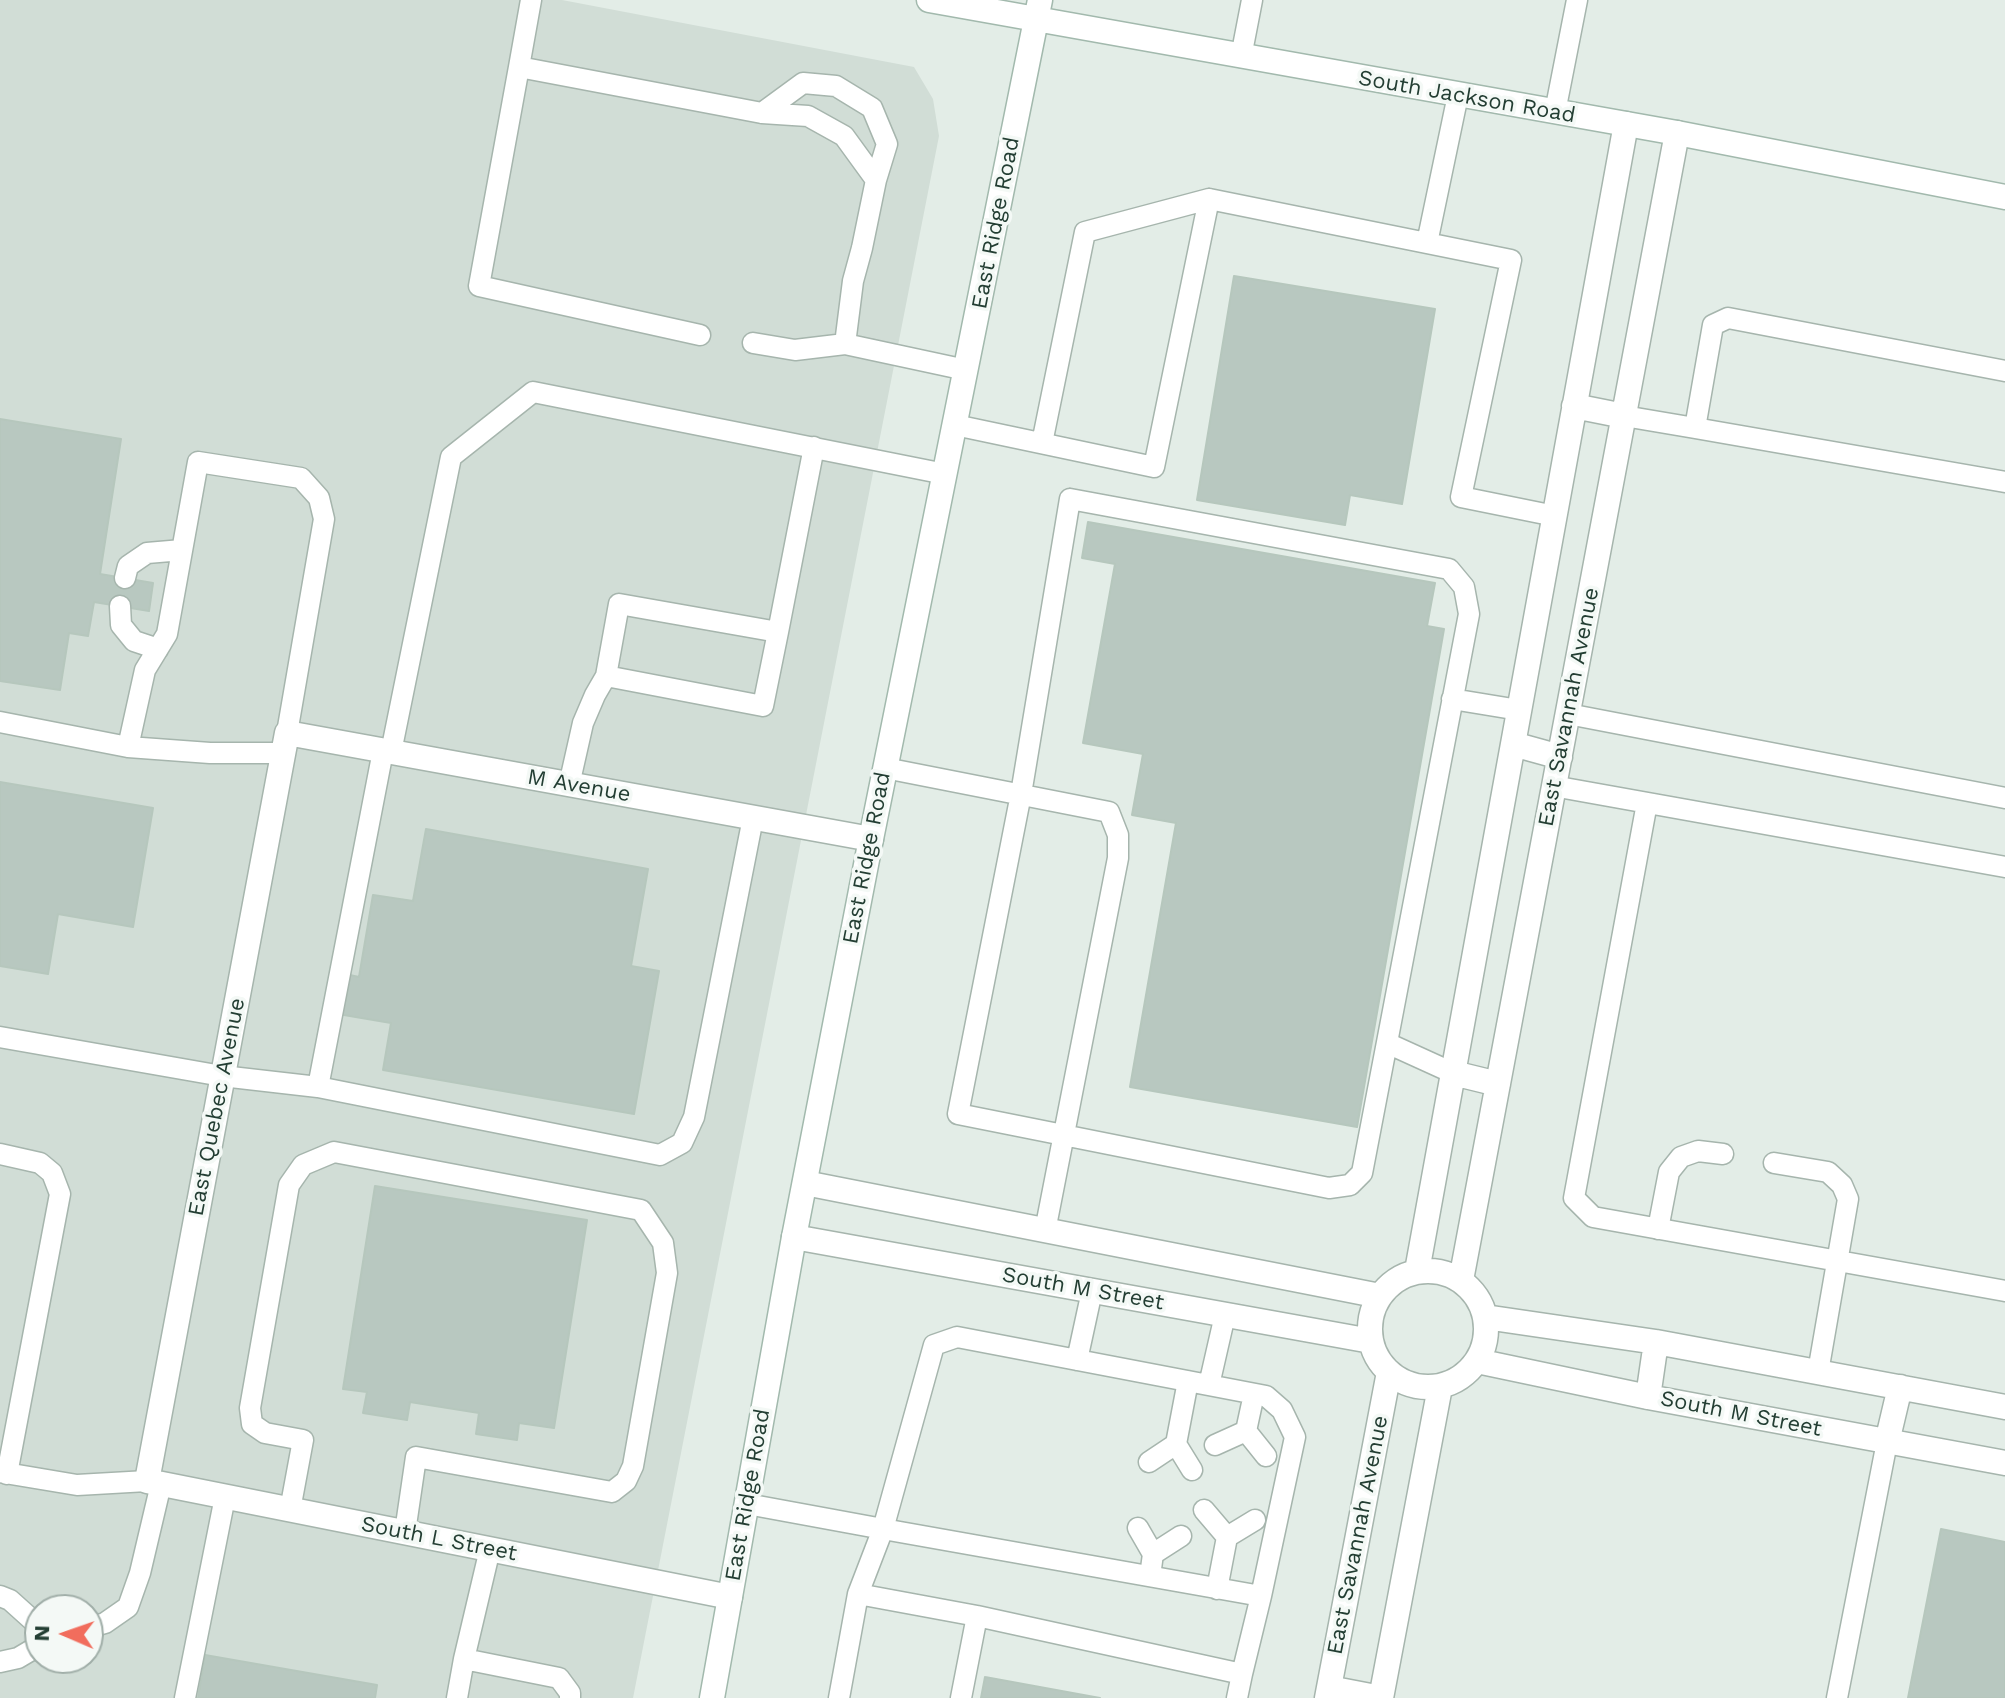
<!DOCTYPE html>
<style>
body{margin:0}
#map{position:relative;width:2005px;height:1698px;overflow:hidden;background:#e3ede7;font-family:"Work Sans",sans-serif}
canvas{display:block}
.north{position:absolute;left:24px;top:1594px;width:80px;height:80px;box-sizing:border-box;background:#f4f9f6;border:2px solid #a0aea8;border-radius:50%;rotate:272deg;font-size:22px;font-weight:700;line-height:32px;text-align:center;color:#233e33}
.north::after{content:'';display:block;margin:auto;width:28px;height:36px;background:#f16d5d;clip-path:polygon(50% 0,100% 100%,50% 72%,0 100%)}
</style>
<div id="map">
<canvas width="2005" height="1698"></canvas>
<div class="north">N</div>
</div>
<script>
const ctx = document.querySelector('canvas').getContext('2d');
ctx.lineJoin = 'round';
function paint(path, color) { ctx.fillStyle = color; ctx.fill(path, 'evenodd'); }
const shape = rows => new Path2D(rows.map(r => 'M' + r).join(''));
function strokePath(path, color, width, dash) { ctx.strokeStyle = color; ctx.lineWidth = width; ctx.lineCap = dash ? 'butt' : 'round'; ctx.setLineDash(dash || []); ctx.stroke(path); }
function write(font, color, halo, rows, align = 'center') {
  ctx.font = font + ' "Work Sans",sans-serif'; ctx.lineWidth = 7; ctx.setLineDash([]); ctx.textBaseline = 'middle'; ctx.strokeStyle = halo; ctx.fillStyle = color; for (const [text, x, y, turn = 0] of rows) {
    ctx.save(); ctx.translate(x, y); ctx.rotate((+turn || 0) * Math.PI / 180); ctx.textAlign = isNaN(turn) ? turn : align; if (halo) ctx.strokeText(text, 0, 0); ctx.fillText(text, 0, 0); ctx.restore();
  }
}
paint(shape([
 [0,0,562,0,914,67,933,99,939,136,633,1698,0,1698],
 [40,1610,88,1610,88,1658,40,1658]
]), '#d1ddd6');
const building = shape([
 [1234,276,1435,309,1402,504,1350,495,1345,525,1197,500,1234,276],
 [0,419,121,439,100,574,153,583,149,611,94,602,88,636,69,633,60,690,0,681,0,419],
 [1088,522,1435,583,1427,626,1444,629,1357,1127,1130,1087,1176,823,1132,815,1143,754,1083,743,1115,564,1082,558,1088,522],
 [0,782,153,808,133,927,58,914,48,974,0,966,0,782],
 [426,829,648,869,631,966,659,971,634,1114,383,1070,391,1023,338,1014,345,974,359,977,373,895,413,901,426,829],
 [375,1186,587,1220,554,1428,519,1423,517,1440,476,1434,479,1413,410,1402,407,1420,363,1413,367,1392,343,1389,375,1186],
 [1941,1529,2005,1542,2005,1698,1908,1698,1941,1529],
 [205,1655,377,1685,375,1698,198,1698,205,1655],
 [985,1677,1100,1698,981,1698,985,1677]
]);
paint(building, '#b8c8c0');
strokePath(building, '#b6c7bd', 2);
const lane = shape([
 [1241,57,1252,0],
 [519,67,531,0],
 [1555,112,1577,0],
 [762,113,803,83,836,86,872,108,887,144,876,180],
 [1427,243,1458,95],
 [700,335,479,286,519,67,762,113,808,116,844,136,876,180,862,248,853,281,845,344,966,370],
 [753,343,795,350,845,344],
 [1624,416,1695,428,1713,325,1728,318,2005,371],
 [955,425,1154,467,1209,199,1511,260,1461,497,1555,516],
 [1695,428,2005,482],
 [1042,443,1085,232,1209,199],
 [1070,499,1449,569,1464,587,1469,614,1362,1173,1350,1185,1329,1188,958,1114,1021,794,1070,499],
 [125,578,128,566,147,553,182,550],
 [120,606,121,625,134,641,158,649],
 [778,632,619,604,606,676,763,706,778,632,814,447],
 [1452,699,1519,710],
 [1568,714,2005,798],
 [0,722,128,747,210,753,283,753],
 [128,747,145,670,167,634,198,462,301,478,319,498,324,519,287,733],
 [383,751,318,1087,660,1155,682,1143,694,1117,753,818],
 [391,752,451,457,533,392,945,474],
 [885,768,1109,812,1118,835,1118,858,1045,1231],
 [569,785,583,723,595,695,606,676],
 [1553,786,2005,867],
 [1647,803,1574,1198,1593,1217,2005,1291],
 [0,1037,222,1076,318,1087],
 [1387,1043,1453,1073],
 [0,1154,40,1163,52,1173,60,1194,7,1474],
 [1774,1163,1828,1172,1842,1185,1848,1199,1818,1372],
 [1658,1229,1669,1172,1681,1157,1698,1151,1723,1154],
 [1077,1360,1092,1291],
 [1209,1385,1225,1315],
 [1246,1431,1266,1456],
 [1176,1444,1192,1470],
 [1215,1445,1246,1431,1254,1394],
 [1149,1462,1176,1444,1188,1381],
 [0,1472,77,1485,147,1481],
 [747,1504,883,1529,1261,1596,1295,1437,1282,1410,1266,1396,957,1337,934,1345,883,1529,858,1594],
 [290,1510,303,1440,265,1433,252,1424,250,1408,289,1185,303,1165,334,1152,641,1210,663,1243,667,1273,633,1466,626,1481,612,1492,416,1457,405,1532],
 [1204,1510,1227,1537,1217,1589],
 [1138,1528,1153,1554,1150,1576],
 [1227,1537,1255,1520],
 [1153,1554,1181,1536],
 [0,1596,10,1600,40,1627],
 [88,1628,105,1623,128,1607,140,1573,161,1484],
 [464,1659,490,1549],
 [0,1662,18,1658,40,1645],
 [1242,1674,1261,1596],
 [185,1698,225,1497],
 [457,1698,464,1659,559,1678,570,1693,570,1698],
 [839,1698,858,1594,977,1616,1242,1674,1237,1698],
 [961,1698,977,1616],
 [1837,1698,1887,1442]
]);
const street = shape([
 [1574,406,1624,416],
 [1513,744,1560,757],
 [1453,1073,1498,1084],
 [805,1183,1380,1296],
 [794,1237,1371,1341],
 [1417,1271,1626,124],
 '1370 1329a58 58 0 1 1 116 0a58 58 0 1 1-116 0Z',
 [1461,1280,1677,133],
 [1485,1317,1656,1342,2005,1407],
 [1477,1361,1648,1397,2005,1463],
 [1648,1397,1656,1342],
 [1887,1442,1900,1387],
 [730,1597,147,1481,287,733,871,839],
 [1329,1688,1381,1698],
 [1327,1698,1389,1372],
 [1381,1698,1440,1387]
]);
const secondary = shape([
 [929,0,1677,133,2005,197],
 [712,1698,794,1237,871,839,1040,0]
]);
strokePath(lane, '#a6b5ad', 23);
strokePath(street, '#a6b5ad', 27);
strokePath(secondary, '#a2b9ad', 27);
strokePath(lane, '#fff', 20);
strokePath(street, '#fff', 24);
strokePath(secondary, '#fff', 24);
write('22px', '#233e33', '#f4f9f6', [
 ["South Jackson Road",1467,97,10],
 ["East Ridge Road",996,223,-79],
 ["East Savannah Avenue",1569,707,-79],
 ["M Avenue",579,786,10],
 ["East Ridge Road",867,858,-79],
 ["East Quebec Avenue",217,1107,-79],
 ["South M Street",1083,1289,10],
 ["South M Street",1741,1414,11],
 ["East Ridge Road",748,1495,-80],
 ["East Savannah Avenue",1358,1535,-79],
 ["South L Street",439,1539,11]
]);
</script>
